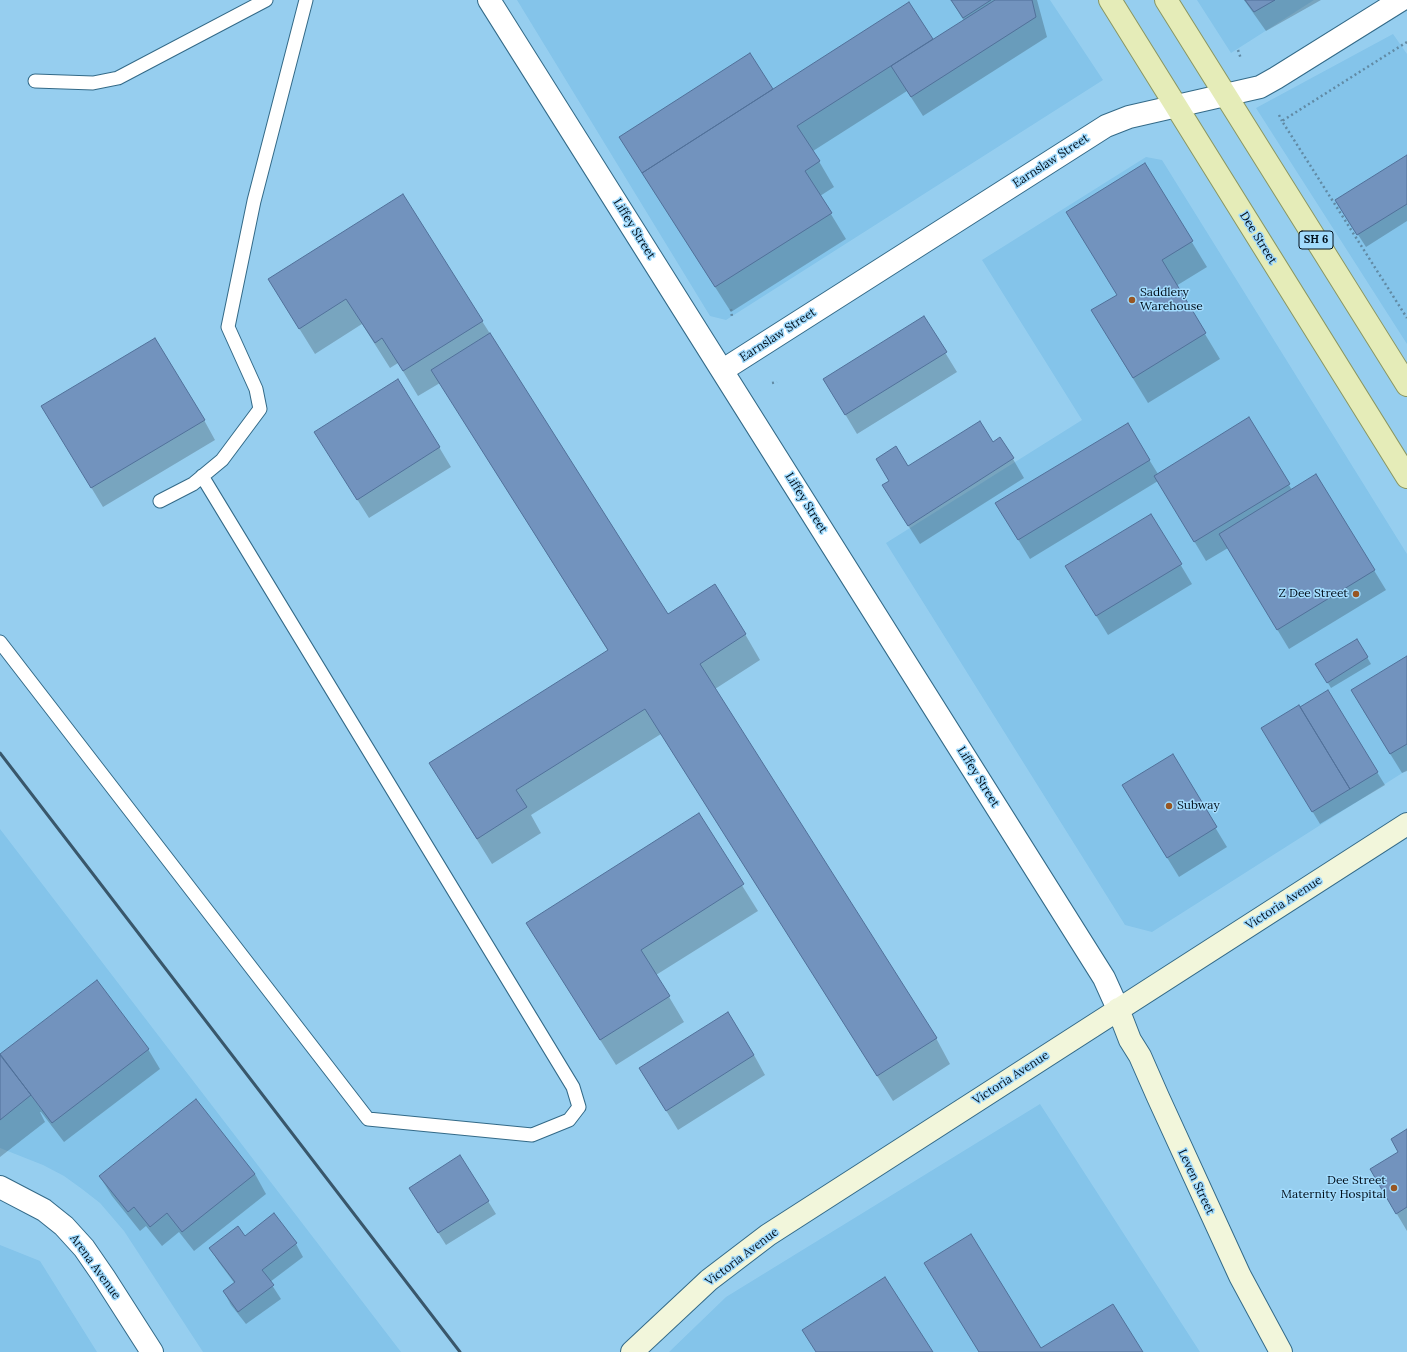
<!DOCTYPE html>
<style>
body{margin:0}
canvas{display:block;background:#96ceef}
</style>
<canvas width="1407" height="1352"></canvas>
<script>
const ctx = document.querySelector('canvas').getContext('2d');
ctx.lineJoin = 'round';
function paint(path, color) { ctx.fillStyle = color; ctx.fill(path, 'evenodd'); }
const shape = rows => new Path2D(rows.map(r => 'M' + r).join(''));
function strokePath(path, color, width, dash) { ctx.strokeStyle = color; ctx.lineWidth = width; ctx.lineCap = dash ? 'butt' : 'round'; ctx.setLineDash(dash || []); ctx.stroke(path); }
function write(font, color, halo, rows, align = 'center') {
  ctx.font = font + ' Lora,serif'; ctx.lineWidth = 3; ctx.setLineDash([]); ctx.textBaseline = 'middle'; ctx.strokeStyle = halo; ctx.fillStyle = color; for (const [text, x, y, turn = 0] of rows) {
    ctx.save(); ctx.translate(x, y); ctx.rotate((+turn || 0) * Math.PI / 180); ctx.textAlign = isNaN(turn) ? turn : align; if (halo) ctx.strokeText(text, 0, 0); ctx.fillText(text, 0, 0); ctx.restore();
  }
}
paint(shape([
 [517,0,1050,0,1103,80,726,320,710,316],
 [1197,0,1314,0,1231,53],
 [1393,34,1407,54,1407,344,1256,108],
 [1146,157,1162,160,1407,554,1407,770,1152,932,1125,925,886,543,1082,420,982,260],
 [0,829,401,1352,203,1352,124,1231,100,1203,82,1189,64,1176,43,1165,0,1148],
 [1040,1104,1200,1352,669,1352,726,1297],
 [0,1245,40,1261,97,1352,0,1352]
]), '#84c4ea');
paint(shape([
 [951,0,1037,0,1047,37,923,116,907,91,813,151,834,187,820,196,846,239,731,312,620,138,750,55,773,91,909,4,932,41,964,21],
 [1244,0,1321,0,1266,31],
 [1407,156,1407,221,1366,247,1344,213],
 [1145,165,1207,267,1176,286,1220,359,1148,403,1107,336,1118,295],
 [269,280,482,321,668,615,745,634,760,660,715,689,936,1038,950,1064,893,1101,661,734,531,815,541,833,492,864,430,764,608,651,440,383,418,396,398,363,390,368,362,324,315,354],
 [924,318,957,372,857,434,836,399],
 [1249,419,1292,490,1316,475,1386,590,1289,649,1228,548,1206,561,1158,481,1030,559,1008,523,1127,424,1158,474],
 [204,420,215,440,103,507,54,426],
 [992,443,1013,459,1024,478,920,544,895,505,890,481,908,468],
 [439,447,451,467,369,518,327,452],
 [1151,515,1192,584,1108,635,1078,586],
 [1357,640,1371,664,1331,688,1317,665],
 [1407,658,1407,771,1402,773,1363,710],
 [1270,741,1377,772,1385,785,1320,824],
 [1172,756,1227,847,1179,877,1134,804],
 [698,815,758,911,656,975,684,1022,616,1065,542,948,527,923],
 [148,1049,160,1069,64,1142,41,1112,40,1112,45,1122,0,1157,0,1057,4,1061,1,1055],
 [754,1055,765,1075,678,1130,640,1068],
 [196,1101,255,1174,266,1194,194,1251,179,1232,162,1246,146,1226,140,1231,112,1196,100,1177],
 [1407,1131,1407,1231,1382,1189,1400,1153],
 [418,1201,488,1201,496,1214,446,1245],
 [245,1237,296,1244,303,1257,270,1282,281,1299,246,1324,231,1305,224,1292,235,1284,218,1261,210,1248],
 [925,1264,1041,1349,1142,1352,979,1352]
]), '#0003');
const building = shape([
 [951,0,991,0,963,18,951,0],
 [995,0,1032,0,1036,17,911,97,891,66,995,0],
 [1245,0,1275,0,1254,12,1245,0],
 [909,2,933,39,797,126,820,161,805,171,832,213,715,287,642,173,909,2],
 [750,53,773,89,642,173,619,137,750,53],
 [1407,155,1407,204,1357,235,1335,200,1407,155],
 [1145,163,1193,241,1162,260,1206,333,1133,378,1091,310,1117,295,1066,212,1145,163],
 [403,194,483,321,403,371,382,338,375,343,346,299,299,329,268,279,403,194],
 [924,316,947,352,845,415,823,379,924,316],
 [490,333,668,614,715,584,746,634,700,664,937,1038,877,1076,645,709,516,790,527,807,477,839,429,763,608,650,431,370,490,333],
 [155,338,205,420,91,488,41,406,155,338],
 [398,379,440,447,357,500,314,432,398,379],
 [1249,417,1290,484,1194,542,1154,476,1249,417],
 [980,421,993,442,1000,437,1014,458,908,526,882,485,889,481,876,459,896,446,908,466,980,421],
 [1128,423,1150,460,1018,540,995,503,1128,423],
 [1316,474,1375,570,1277,630,1219,534,1316,474],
 [1151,514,1182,564,1096,616,1065,566,1151,514],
 [1357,639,1368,657,1327,683,1315,664,1357,639],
 [1407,656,1407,744,1390,754,1351,690,1407,656],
 [1328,690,1378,772,1350,789,1300,707,1328,690],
 [1299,705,1350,789,1312,812,1261,728,1299,705],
 [1173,754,1217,827,1167,858,1122,785,1173,754],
 [699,813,744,884,641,950,670,996,600,1040,526,923,699,813],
 [97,980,149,1049,52,1123,0,1054,97,980],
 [728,1012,754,1055,666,1111,639,1068,728,1012],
 [0,1055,31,1095,0,1120,0,1055],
 [196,1099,255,1174,182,1232,167,1213,150,1227,134,1207,128,1212,99,1176,196,1099],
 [1407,1129,1407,1207,1396,1214,1370,1169,1398,1152,1391,1139,1407,1129],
 [460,1155,489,1201,438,1233,409,1188,460,1155],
 [274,1213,297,1243,262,1270,274,1285,238,1312,223,1291,235,1282,209,1248,238,1226,245,1236,274,1213],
 [971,1234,1041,1348,1113,1304,1143,1352,979,1352,924,1263,971,1234],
 [885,1277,933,1352,816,1352,802,1330,885,1277]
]);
paint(building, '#7293be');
strokePath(building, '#51719a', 1);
const lane = shape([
 [35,81,93,83,118,78,266,0],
 [160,501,193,484,222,460,260,409,256,389,228,327,254,201,306,0],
 [0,642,368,1119,532,1135,569,1120,579,1107,573,1087,202,476]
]);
const street = shape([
 [489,0,1104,978,1118,1009],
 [723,370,1106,126,1129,117,1260,87,1276,78,1401,0],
 [0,1187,44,1210,64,1226,84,1248,104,1277,152,1352]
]);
const secondary = shape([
 [1118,1009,1130,1040,1140,1056,1158,1097,1240,1276,1281,1352],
 [632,1352,709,1280,768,1235,1407,824]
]);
const primary = shape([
 [1110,0,1407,477],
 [1166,0,1407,385]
]);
strokePath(lane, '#336a88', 15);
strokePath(street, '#336a88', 24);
strokePath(secondary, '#336a88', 24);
strokePath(primary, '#899762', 24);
strokePath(shape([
 [1407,42,1282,121,1407,318],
 [1238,50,1241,59],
 [1279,115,1282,121],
 [731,309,732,317],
 [772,383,777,382]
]), '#618aa4', 2.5, [2, 3]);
strokePath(lane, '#fff', 13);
strokePath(street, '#fff', 22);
strokePath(secondary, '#f2f6db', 22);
strokePath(primary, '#e5ecb8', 22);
strokePath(shape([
 [0,753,460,1352]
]), '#39576b', 3);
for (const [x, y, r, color] of [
 [1132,300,4,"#985623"],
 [1356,594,4,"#985623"],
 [1169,806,4,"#985623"],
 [1394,1188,4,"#985623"]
]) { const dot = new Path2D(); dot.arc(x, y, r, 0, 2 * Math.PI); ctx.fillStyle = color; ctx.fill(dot); strokePath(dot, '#a2dbfd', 1.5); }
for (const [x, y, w] of [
 [1316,240,34]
]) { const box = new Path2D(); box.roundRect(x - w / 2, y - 9, w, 18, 3); ctx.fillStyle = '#a2dbfd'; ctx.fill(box); strokePath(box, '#000f1b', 1); }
write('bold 11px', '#000f1b', null, [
 ["SH 6",1316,240]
]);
write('12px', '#000f1b', '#a2dbfd', [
 ["Earnslaw Street",1051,161,-33],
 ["Liffey Street",634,229,58],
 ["Dee Street",1258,238,58],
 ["Earnslaw Street",778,335,-33],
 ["Liffey Street",806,503,58],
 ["Liffey Street",978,777,58],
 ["Victoria Avenue",1284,903,-33],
 ["Victoria Avenue",1011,1078,-33],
 ["Leven Street",1196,1182,65],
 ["Victoria Avenue",742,1257,-37],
 ["Arena Avenue",95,1267,54]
]);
write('12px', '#000f1b', '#a2dbfd', [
 ["Saddlery",1140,293],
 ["Warehouse",1140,307],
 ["Z Dee Street",1348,594,"right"],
 ["Subway",1177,806],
 ["Dee Street",1386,1181,"right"],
 ["Maternity Hospital",1386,1195,"right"]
], 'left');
</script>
